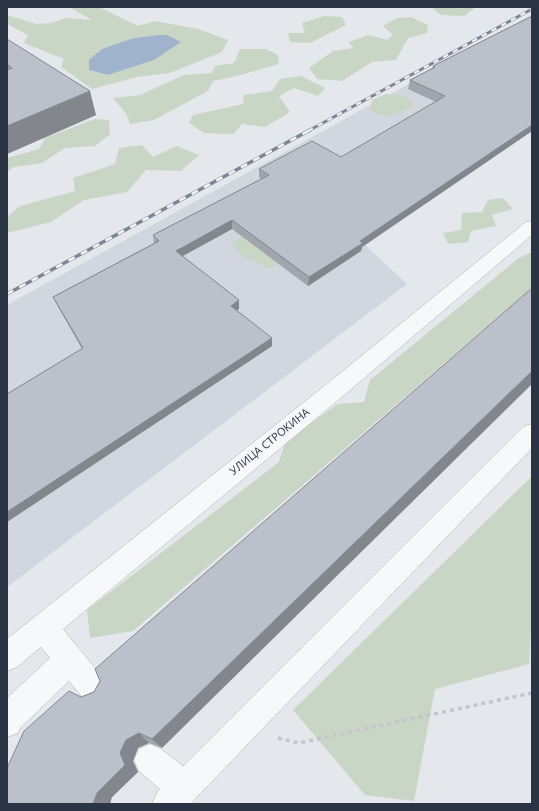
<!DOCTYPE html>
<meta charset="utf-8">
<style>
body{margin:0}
#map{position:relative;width:539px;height:811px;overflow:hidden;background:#e4e7ec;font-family:"Open Sans",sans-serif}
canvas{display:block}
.frame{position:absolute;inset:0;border:8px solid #2b3445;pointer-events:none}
</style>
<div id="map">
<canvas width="539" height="811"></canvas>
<div class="frame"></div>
</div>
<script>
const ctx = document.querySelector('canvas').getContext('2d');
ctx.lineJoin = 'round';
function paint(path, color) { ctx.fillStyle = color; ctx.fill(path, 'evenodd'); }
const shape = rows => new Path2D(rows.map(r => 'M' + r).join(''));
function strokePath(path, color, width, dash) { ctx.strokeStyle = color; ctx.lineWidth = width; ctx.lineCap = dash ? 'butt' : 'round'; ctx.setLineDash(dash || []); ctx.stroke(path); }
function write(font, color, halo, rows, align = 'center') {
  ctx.font = font + ' "Open Sans",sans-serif'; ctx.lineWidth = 3.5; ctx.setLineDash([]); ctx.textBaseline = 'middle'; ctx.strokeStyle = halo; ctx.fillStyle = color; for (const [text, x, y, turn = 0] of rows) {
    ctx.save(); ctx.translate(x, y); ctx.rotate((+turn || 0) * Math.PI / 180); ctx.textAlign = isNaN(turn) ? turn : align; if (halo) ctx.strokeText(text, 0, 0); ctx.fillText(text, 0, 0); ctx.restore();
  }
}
paint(shape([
 [532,16,532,131,365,245,407,284,7,587,7,305]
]), '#d2d6de');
paint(shape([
 [69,7,99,7,138,26,155,21,198,29,228,40,222,52,170,73,137,77,92,89,61,67,64,59,24,43,28,35,7,24,7,15,36,24,51,23,65,18,92,20],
 [159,35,167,35,180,42,154,60,108,75,89,70,134,38],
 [431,7,476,7,464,16,441,15],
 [324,16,342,17,346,25,310,43,290,42,288,33,305,33,302,23],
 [411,17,428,25,427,33,408,38,396,60,372,62,342,81,317,79,309,68,333,51,354,48,348,42,369,35,387,40,393,35,383,26,397,18],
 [240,49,266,49,278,55,279,64,237,76,213,81,208,91,154,120,130,124,127,115,113,98,140,95,184,75,212,73,215,66,234,63],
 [301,76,325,88,318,96,294,88,279,96,290,112,265,127,242,124,234,134,204,133,189,123,193,115,243,104,244,95,272,91,280,79],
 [386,94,407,96,414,106,393,116,376,114,370,109,372,100],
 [95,119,109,120,110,134,95,146,65,148,42,163,14,167,7,172,7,158,39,149,45,138],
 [142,145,153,157,177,146,199,155,181,171,146,170,127,192,84,200,51,222,7,233,7,217,20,206,75,191,73,178,115,164,119,148],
 [503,198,513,209,492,215,496,226,471,231,468,242,448,244,443,233,461,230,462,213,482,212,488,200],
 [251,229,285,261,268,268,245,258,232,244],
 [532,252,532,286,527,292,133,631,90,638,87,610,279,462,286,440,338,404,364,402,370,380,519,258],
 [532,476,532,612,529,664,435,689,414,801,365,795,293,710]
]), '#c9d6c5');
paint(shape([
 [159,35,167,35,181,42,154,60,108,75,89,70,89,60,102,49,134,38]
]), '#9fb4cc');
const minor = shape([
 [532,221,532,235,349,391,63,629,107,683,112,693,107,703,97,708,87,703,69,681,21,727,18,733,7,737,7,698,50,658,41,647,17,667,7,671,7,639,333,379,526,222,532,221],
 [532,424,532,448,195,799,191,804,152,804,157,793,160,789,139,771,134,760,139,749,150,744,161,749,183,766,524,426,532,424]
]);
strokePath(minor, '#a9aeb7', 1);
strokePath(shape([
 [278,738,299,743,532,693]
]), '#c2c5cb', 3.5, [4, 4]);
paint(minor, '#f7f8fa');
const railFar1 = shape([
 [308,131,532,9]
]);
const rail = shape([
 [7,294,310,130]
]);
strokePath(railFar1, '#7d8696', 3);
strokePath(rail, '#7d8696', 3.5);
strokePath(railFar1, '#f4f6f9', 2, [5.5]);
strokePath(rail, '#f4f6f9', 2.5, [7]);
paint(shape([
 [532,16,532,131,362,247,361,251,308,286,232,229,183,256,239,309,237,310,272,346,7,522,7,394,82,349,57,305,53,297,154,243,153,235,261,179,259,177,259,169,341,157,436,102,408,89,410,80,432,69,433,66],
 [7,39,96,115,7,154],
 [100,681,162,748,149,743,138,748,133,761,138,772,112,797,81,697,94,692]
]), '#a1a5ae');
paint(shape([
 [90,91,96,115,7,154,7,126],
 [532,125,532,131,362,247,361,251,308,286,309,277,360,241],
 [232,220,232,229,177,259,176,251],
 [239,300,239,309,231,314,231,306],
 [272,338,272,346,7,522,7,512],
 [532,371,532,384,162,748,152,739],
 [139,733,149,743,138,748,133,761,138,772,112,797,110,804,93,804,97,793,120,753,126,740]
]), '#83868d');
const building = shape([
 [532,16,532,125,360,241,363,243,309,277,232,220,176,251,239,300,231,306,272,338,7,512,7,394,83,348,53,297,159,241,153,235,269,175,259,169,312,141,341,157,445,96,410,80,435,67,433,66,532,16],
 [7,39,90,91,7,126,7,70,12,68,7,64,7,39],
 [532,288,532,371,152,739,139,733,126,740,120,753,125,765,97,793,93,804,7,804,7,768,24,731,69,691,81,697,94,692,100,681,95,669,532,288]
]);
paint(building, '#bbc0ca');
strokePath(building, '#83868d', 1);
write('11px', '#2b3445', '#f4f6f9', [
 ["УЛИЦА СТРОКИНА",270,442,-39]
]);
</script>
